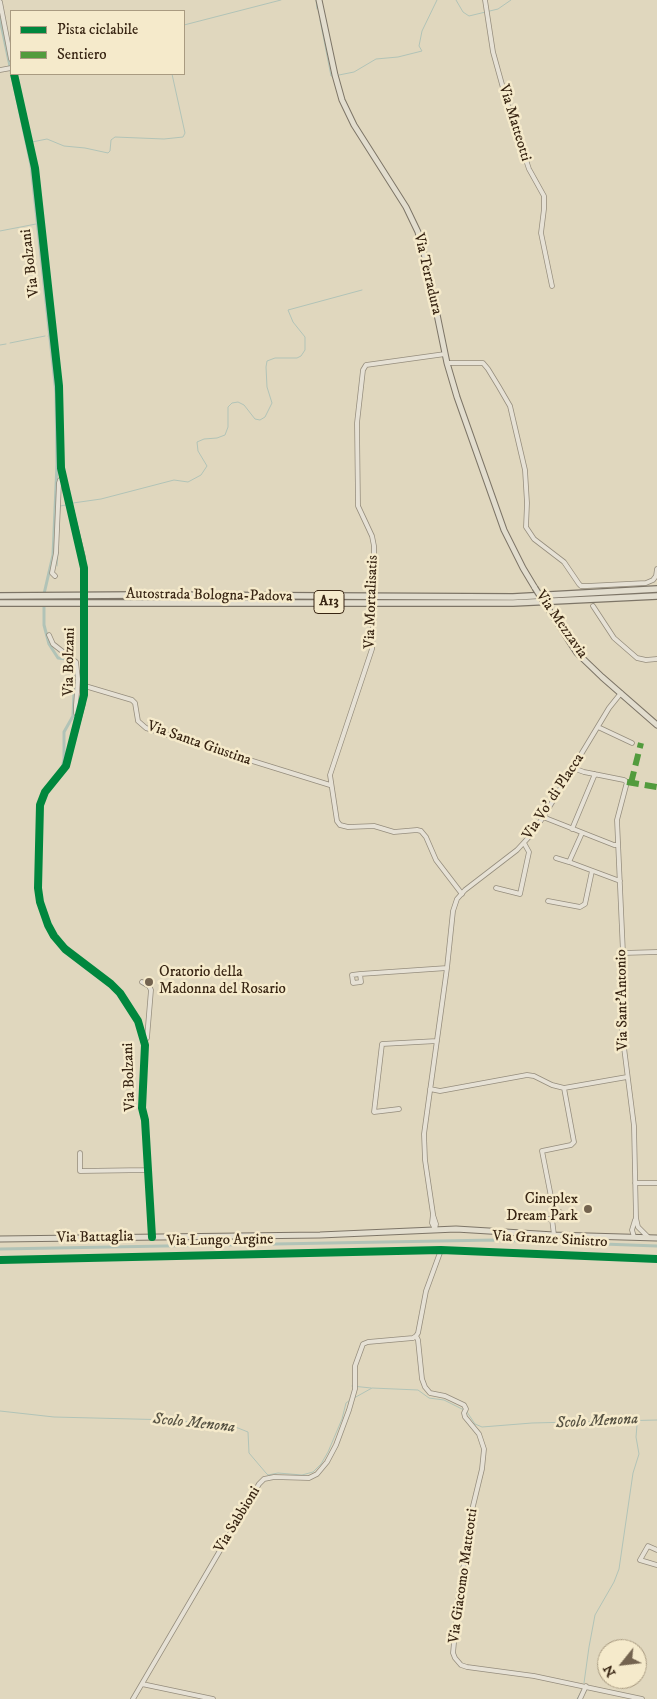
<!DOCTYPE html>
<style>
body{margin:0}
#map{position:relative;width:657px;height:1699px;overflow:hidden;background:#e0d7be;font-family:"IM FELL DW Pica",serif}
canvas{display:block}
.legend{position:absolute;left:10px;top:10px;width:175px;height:65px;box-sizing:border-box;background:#f5eacb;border:1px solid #a99b81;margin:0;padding:6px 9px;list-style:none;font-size:15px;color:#382513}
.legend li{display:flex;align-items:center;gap:10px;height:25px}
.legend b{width:25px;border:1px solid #a99b81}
.north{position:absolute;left:597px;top:1639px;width:50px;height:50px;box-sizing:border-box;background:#f5eacb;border:1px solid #a99b81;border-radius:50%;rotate:241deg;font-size:14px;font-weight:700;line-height:20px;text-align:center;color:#382513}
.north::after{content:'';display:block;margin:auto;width:18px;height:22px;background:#73634f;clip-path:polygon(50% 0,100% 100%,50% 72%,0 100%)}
</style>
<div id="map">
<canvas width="657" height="1699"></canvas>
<ul class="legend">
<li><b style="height:6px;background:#00873e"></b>Pista ciclabile</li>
<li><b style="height:6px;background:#529b3d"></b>Sentiero</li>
</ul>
<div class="north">N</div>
</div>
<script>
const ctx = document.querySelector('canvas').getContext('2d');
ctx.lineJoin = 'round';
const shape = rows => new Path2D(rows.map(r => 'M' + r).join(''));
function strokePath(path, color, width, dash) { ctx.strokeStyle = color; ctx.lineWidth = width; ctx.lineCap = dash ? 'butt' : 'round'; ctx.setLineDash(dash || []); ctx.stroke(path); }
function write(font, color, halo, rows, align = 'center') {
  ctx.font = font + ' "IM FELL DW Pica",serif'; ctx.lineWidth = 5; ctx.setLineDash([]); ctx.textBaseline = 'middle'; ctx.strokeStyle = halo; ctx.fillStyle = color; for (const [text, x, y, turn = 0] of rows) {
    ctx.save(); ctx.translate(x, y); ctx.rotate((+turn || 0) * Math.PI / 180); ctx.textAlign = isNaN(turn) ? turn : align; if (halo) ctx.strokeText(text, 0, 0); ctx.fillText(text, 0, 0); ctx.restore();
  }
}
strokePath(shape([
 [316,0,317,9],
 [456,0,463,12,469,16,498,9,511,0],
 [320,20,331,76,333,76],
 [184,25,281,0],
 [339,75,354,72,376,59,398,57,422,51,419,46,422,31,437,0],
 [32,142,47,139,64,146,85,148,108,153,110,151,111,140,115,137,164,139,183,137,185,133,172,74],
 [0,231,36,224],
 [48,336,50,335],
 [10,343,45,336],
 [0,345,6,344],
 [73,503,101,499,174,480,188,482,201,475,207,466,198,451,197,442,204,439,217,438,225,435,228,427,228,407,232,403,238,402,244,405,255,419,260,420,265,417,272,403,267,387,266,367,267,361,275,358,297,358,301,356,305,350,305,337,293,322,288,310,362,290],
 [58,543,60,506,66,505],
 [57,566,58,552],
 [352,1386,371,1388],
 [354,1398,372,1388,418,1390,429,1398,444,1400,464,1410],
 [0,1411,54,1417,173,1420,238,1428,248,1432,249,1453,266,1473,268,1475,278,1473,302,1475,313,1472,321,1464,328,1452,342,1419,346,1403,350,1400],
 [467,1412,475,1424,482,1427,532,1423,657,1420],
 [584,1683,589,1647,595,1615,614,1582,619,1569,633,1473,639,1454,636,1437,637,1425],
 [577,1699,581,1692]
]), '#b1c3b7', 1);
strokePath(shape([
 [0,19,31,165,56,393,57,464,53,555,44,594],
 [44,605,44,625,49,644,58,658,67,659,74,663,75,669,73,716,64,732,64,759,62,768],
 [0,1249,495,1240,657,1246]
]), '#b1c3b7', 3);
const minor = shape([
 [485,0,493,52,508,106,529,169,544,196,544,209,541,233,552,286],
 [0,2,11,59],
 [0,70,11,68],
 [14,74,34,162,59,386,61,468,83,557,84,588],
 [447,363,483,363,488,369,499,387,510,406,525,470,527,503,526,527,534,539,564,562,579,584,581,586,587,586,646,583,653,580,656,576,657,569],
 [55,576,52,573,56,553,59,483,60,480,63,478],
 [374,586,374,546,372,536,358,506,357,423,363,370,366,365,445,354],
 [593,606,614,638,637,658,646,660,657,659],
 [374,609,372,649,330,775,337,821,340,825,348,827,374,826,394,832,417,830,421,831,426,837,436,860,462,894],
 [84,613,85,686,83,704,66,766,45,792,40,805,38,888,40,902,48,925,54,936,65,949,111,984,120,993,138,1021,145,1045,142,1108,145,1120,152,1237],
 [49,635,53,644,76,662,78,679,76,705,76,713,79,717],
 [85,686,132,700,135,703,138,721,146,728,330,785],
 [598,727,632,743],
 [573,768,584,772,624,780,627,782,617,820,623,953,621,1024,634,1126,636,1218,638,1227,648,1237],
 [543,817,614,845,618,845],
 [572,829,595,774],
 [582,833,569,862,620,881],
 [556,858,569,862],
 [496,888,520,894,529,852,524,843],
 [548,901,580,907,585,904,592,871],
 [623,953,657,952],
 [360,974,361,982,353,983,352,975,360,974,447,968],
 [142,982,149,986,151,990,147,1038,144,1041],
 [430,1089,440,1091,527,1075,534,1076,552,1085,564,1088,627,1077],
 [399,1109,374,1112,382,1044,437,1041],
 [80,1153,80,1171,147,1170],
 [635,1183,657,1183],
 [560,1212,554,1212,542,1151,571,1145,574,1142,564,1088],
 [433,1215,436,1224,435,1229],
 [538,1218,552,1219,554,1235],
 [435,1229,432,1223,433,1214,425,1160,424,1134,447,968,453,911,457,899,465,890,517,850,529,837,542,819,609,708,621,693],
 [634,1237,632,1230,635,1220],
 [0,1260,441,1250,657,1259],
 [416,1336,418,1340,422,1379,425,1387,430,1393,445,1396,464,1405,466,1409,464,1413,465,1417,479,1434,484,1449,482,1469,473,1506,458,1601,453,1653,455,1658,461,1665,467,1667,534,1676,642,1699],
 [657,1550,648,1546,640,1560,657,1565],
 [142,1684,213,1699],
 [133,1699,259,1484,264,1479,274,1477,309,1478,317,1474,327,1462,336,1445,349,1410,355,1389,355,1366,363,1344,368,1342,413,1338,416,1336,418,1333,426,1291,441,1250],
 [580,1699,586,1686]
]);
const major = shape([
 [319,0,335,75,342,100,354,125,406,207,418,232,426,261,447,363,457,397,504,530,523,568,535,588],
 [549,610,577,653,602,677,657,725],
 [0,1239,320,1235,456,1229,554,1235,657,1238]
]);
const highway = shape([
 [0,596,139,595,513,597,657,589],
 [0,603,513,603,657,596]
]);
strokePath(minor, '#958d7d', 5.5);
strokePath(major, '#7d7567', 7);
strokePath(highway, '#7d7567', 8);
strokePath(minor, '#e6e1d5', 4);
strokePath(major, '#e2ddce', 5);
strokePath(highway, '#e2ddce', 5.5);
const minorBridge = shape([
 [374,586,374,609],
 [84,588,84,613]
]);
const majorBridge = shape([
 [535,588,549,610]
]);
strokePath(minorBridge, '#958d7d', 5.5, []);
strokePath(majorBridge, '#7d7567', 7, []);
strokePath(minorBridge, '#e6e1d5', 4);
strokePath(majorBridge, '#e2ddce', 5);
strokePath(shape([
 [627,782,657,787],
 [631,783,641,743]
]), '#529b3d', 6, [12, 6]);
strokePath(shape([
 [14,74,35,168,59,386,61,468,84,568,84,695,66,766,45,792,40,805,38,888,40,902,48,925,54,936,65,949,111,984,120,993,138,1021,145,1045,142,1108,145,1120,152,1237],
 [0,1260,441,1250,657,1259]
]), '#00873e', 8);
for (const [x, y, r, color] of [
 [149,982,5,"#73634f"],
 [588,1209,5,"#73634f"]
]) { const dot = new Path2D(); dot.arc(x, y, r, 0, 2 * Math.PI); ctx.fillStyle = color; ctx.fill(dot); strokePath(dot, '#f5eacb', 2); }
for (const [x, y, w] of [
 [329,602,30]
]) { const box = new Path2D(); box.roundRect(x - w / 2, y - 11.5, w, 23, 4); ctx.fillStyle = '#f5eacb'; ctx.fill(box); strokePath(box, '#382513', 1); }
write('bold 14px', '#382513', null, [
 ["A13",329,602]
]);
write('15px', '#382513', '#f5eacb', [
 ["Via Matteotti",514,123,73],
 ["Via Bolzani",31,263,-97],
 ["Via Terradura",427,274,77],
 ["Autostrada Bologna-Padova",209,596,1],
 ["Via Mortalisatis",372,602,-88],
 ["Via Mezzavia",561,625,55],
 ["Via Bolzani",70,662,-89],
 ["Via Santa Giustina",199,744,19],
 ["Via Vo' di Placca",554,797,-57],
 ["Via Sant'Antonio",623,1000,-91],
 ["Via Bolzani",130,1077,-92],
 ["Via Battaglia",95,1238,-1],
 ["Via Granze Sinistro",550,1240,3],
 ["Via Lungo Argine",220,1241,-1],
 ["Via Sabbioni",238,1520,-59],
 ["Via Giacomo Matteotti",464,1576,-82]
]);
write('15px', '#382513', '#f5eacb', [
 ["Oratorio della",159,973],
 ["Madonna del Rosario",159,990],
 ["Cineplex",578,1200,"right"],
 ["Dream Park",578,1217,"right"]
], 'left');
write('italic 16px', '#565243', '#f5eacb', [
 ["Scolo Menona",597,1422,-3],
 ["Scolo Menona",194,1424,6]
]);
</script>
